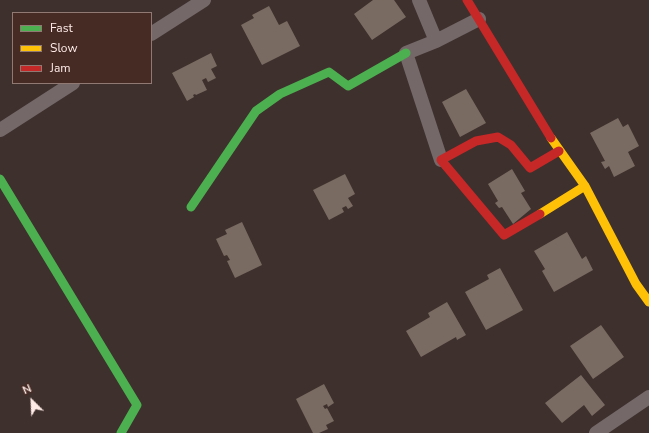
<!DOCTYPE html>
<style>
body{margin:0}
#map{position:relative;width:649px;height:433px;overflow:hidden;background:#3e302d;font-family:"Nunito Sans",sans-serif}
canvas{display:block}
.legend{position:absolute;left:12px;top:12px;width:140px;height:72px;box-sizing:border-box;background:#462b25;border:1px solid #907873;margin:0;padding:5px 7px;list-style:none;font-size:12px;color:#feebe7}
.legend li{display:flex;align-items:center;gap:8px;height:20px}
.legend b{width:20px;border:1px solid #907873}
.north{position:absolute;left:12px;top:381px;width:40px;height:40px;-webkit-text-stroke:3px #462b25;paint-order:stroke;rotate:336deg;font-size:11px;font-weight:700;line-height:16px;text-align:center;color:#feebe7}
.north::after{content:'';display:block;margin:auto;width:14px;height:18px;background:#feebe7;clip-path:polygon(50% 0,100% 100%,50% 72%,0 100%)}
</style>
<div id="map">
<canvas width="649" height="433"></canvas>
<ul class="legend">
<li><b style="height:5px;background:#4caf50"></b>Fast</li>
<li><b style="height:5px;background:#ffc107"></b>Slow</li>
<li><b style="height:5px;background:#c62828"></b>Jam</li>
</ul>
<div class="north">N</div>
</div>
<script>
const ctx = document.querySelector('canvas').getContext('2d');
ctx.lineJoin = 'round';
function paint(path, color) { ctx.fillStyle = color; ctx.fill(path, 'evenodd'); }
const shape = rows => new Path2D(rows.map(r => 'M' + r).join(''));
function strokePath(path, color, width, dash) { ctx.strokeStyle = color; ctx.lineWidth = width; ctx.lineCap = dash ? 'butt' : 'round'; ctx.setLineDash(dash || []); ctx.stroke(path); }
paint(shape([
 [373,0,394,0,406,17,372,40,354,14],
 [269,6,279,25,287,21,300,46,262,65,241,25,254,18,252,15],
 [211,53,217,66,211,69,216,78,208,82,206,78,202,80,207,90,196,95,195,94,193,95,194,97,187,101,172,73],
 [466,89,486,123,460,137,442,102],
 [618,118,623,127,628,124,639,146,628,152,635,166,614,177,609,166,605,169,601,162,605,161,590,133],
 [512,169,525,191,521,193,531,209,513,224,502,207,499,208,495,203,498,201,488,184],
 [345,174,355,194,348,198,353,206,348,209,346,206,342,208,344,212,329,220,313,190],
 [242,222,262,265,235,278,227,261,230,260,227,255,224,256,216,239,227,234,225,230],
 [567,232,582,259,586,256,593,270,554,292,542,271,545,269,534,251],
 [500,268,523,310,486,330,465,292,489,279,487,275],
 [447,302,466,335,457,340,456,337,421,357,406,331,430,317,428,313],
 [601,325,624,357,593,379,570,346],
 [581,375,605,405,592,416,584,405,562,423,545,403],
 [324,384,334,403,328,407,327,404,323,406,325,409,327,408,334,421,326,425,328,429,319,433,313,433,296,399]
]), '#7a6b62');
strokePath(shape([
 [419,0,436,41],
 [151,34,204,0],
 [0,130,73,83],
 [441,160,406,53,436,41,479,19],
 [596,433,649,397]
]), '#746869', 14);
strokePath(shape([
 [0,179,137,405,121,433],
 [191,207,256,111,280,94,329,72,348,86,406,53]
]), '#4caf50', 9);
strokePath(shape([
 [551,138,585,186,636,284,649,302],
 [540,214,585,186]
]), '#ffc107', 9);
strokePath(shape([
 [467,0,551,138],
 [540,214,504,235,441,160,476,141,498,137,511,145,530,168,559,151]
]), '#c62828', 9);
</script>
